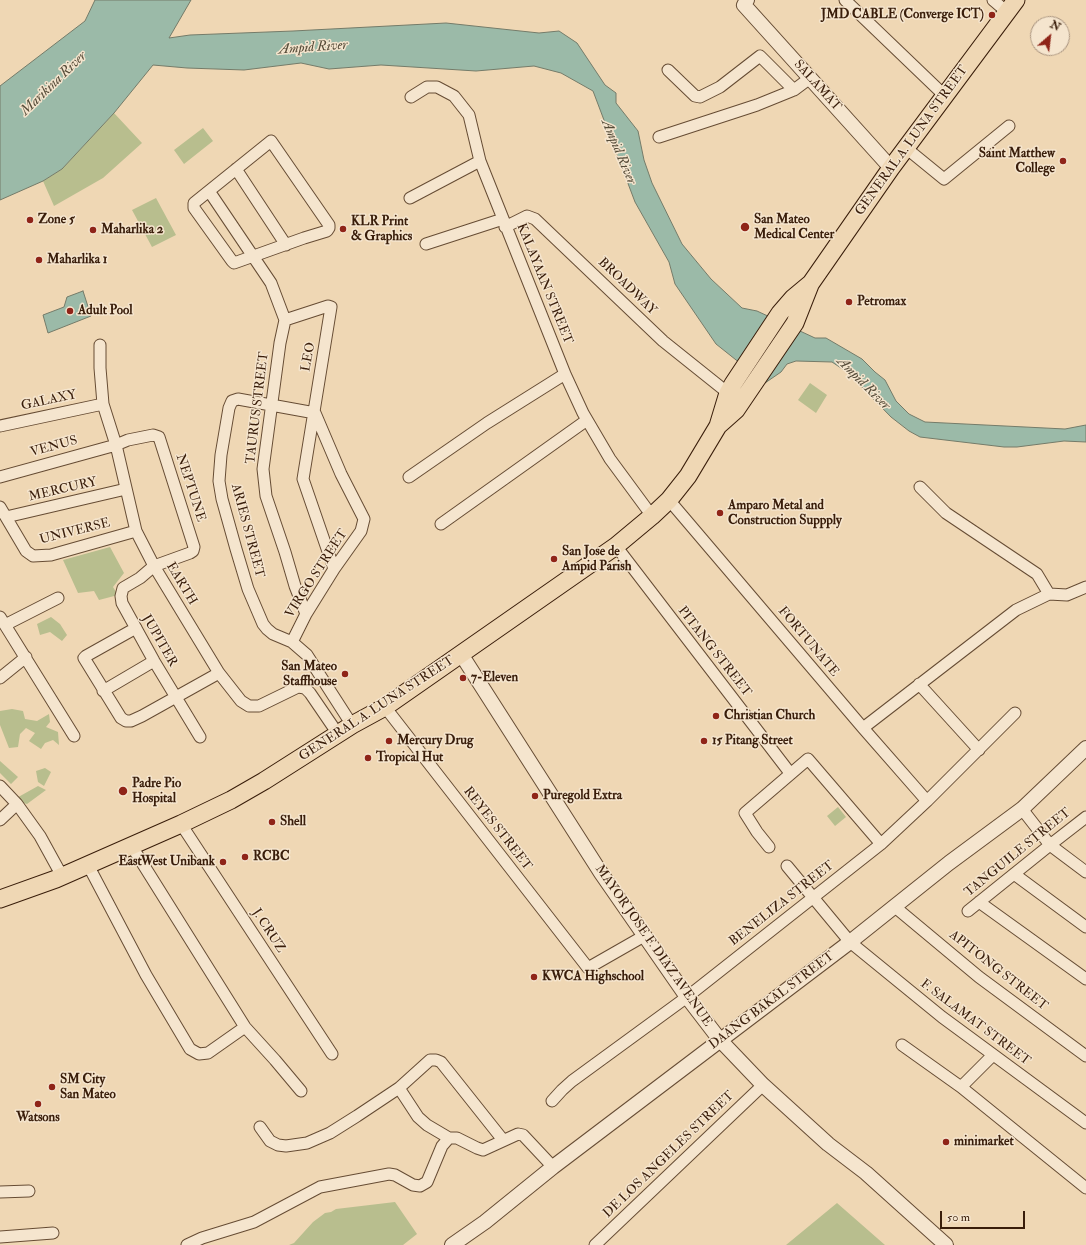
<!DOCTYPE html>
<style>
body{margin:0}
#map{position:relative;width:1086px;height:1245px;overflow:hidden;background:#efd7b4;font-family:"IM FELL Double Pica",serif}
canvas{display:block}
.north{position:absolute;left:1030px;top:16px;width:40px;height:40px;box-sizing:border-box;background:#f5e5ce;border:1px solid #aa9580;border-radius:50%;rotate:28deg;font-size:11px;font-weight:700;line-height:16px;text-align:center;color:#391d0a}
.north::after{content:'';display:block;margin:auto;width:14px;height:18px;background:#8f2418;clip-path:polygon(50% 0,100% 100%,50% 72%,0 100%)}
.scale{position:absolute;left:940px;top:1211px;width:85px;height:18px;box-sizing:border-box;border:2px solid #391d0a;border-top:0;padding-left:5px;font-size:12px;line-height:14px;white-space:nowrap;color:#391d0a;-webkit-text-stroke:3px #f5e5ce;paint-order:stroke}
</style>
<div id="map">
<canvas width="1086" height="1245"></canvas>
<div class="north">N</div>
<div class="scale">50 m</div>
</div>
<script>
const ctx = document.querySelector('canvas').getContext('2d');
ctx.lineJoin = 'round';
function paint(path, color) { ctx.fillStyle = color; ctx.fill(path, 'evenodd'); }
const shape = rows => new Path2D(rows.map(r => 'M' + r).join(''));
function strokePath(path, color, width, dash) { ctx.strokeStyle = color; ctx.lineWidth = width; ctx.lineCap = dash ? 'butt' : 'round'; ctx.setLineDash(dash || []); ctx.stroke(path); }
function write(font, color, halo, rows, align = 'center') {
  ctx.font = font + ' "IM FELL Double Pica",serif'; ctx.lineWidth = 3; ctx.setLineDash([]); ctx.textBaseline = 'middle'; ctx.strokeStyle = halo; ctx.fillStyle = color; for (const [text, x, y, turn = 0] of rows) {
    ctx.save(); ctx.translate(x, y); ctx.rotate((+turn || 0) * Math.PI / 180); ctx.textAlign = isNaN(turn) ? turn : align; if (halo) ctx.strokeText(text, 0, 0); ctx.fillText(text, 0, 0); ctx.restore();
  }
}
paint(shape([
 [114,113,142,143,103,178,54,206,43,181,62,169],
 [203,128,213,141,184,164,174,150],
 [156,198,176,235,152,247,132,210],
 [810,383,827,395,816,413,798,400],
 [110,547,124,573,113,587,118,595,99,600,94,591,78,593,63,560],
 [51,617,60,624,67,635,62,641,50,632,40,635,37,624],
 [12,709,23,711,25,719,37,721,49,714,50,722,46,727,58,732,59,745,53,740,45,743,41,749,29,741,35,733,26,728,20,734,18,747,9,748,0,725,0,711],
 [0,761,18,777,11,784,0,773],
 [45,768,51,772,44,786,38,782,36,771],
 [38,786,46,790,27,804,13,800],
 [838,807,846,817,835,826,827,816],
 [395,1202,417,1234,403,1245,289,1245,294,1243,313,1222,325,1213,331,1212,336,1209],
 [837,1203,885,1245,786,1245]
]), '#b8be8e');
const water = shape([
 [95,0,191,0,169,38,190,35,293,31,446,23,539,33,559,31,577,43,605,85,616,93,616,103,638,131,644,160,652,183,682,244,711,279,742,308,757,311,815,338,826,338,862,359,875,372,885,380,896,401,909,414,925,422,1065,429,1086,425,1086,442,1064,441,1017,447,1004,447,920,437,909,431,891,417,855,380,844,370,832,362,796,361,787,364,781,372,765,383,716,344,675,284,669,262,635,202,593,91,561,73,534,66,476,71,381,65,329,69,301,63,244,70,187,68,153,65,114,113,62,169,43,181,0,200,0,86,85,21,95,0],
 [83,291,91,316,48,333,43,315,64,307,67,297,83,291]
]);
paint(water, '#9bbaa8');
strokePath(water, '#747b69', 1);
const minor = shape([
 [845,0,945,96],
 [993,0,1007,12],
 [794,90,810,78],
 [411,97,427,87,437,87,454,96,469,115,480,161,565,374,583,413,610,459,652,516],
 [659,137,757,105,794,90,760,56,720,87,700,97,695,96,668,70],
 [271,141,329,225,329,228,327,231,304,238,234,263,232,261,194,208,194,203,271,141],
 [906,148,944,179,1009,126],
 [236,169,286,245],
 [209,191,271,283,285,320],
 [410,198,480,161],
 [505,227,527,216,535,219,663,341,728,393],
 [426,244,503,219],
 [285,320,328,306,331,307,303,479,334,569],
 [285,320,280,343,263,469,266,496,285,552,295,586,306,614],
 [100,345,100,368,103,404,116,445,136,531,154,566,219,673,241,701,249,706,259,706,298,687,305,688,310,693,338,734],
 [315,413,238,399,232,401,229,408,221,455,219,481,222,499,236,549,248,589,263,624,267,629,273,634,292,642,307,655,352,725],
 [0,426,103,404],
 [0,477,116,445,128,440,153,435,159,437,194,547,193,551,190,553,154,566,140,578,123,588,121,596,122,603,154,661,200,737],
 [409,477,487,423,565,374],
 [920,487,946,513,1037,574,1049,594],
 [669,500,863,728,927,801],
 [0,507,26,551,33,556,51,555,136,531],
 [6,517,126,489],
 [441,524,587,420],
 [616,546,790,773],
 [0,617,74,736],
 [5,625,58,598],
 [136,628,86,656,84,658,121,718,126,721,131,721,142,716,219,673],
 [292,642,306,614,334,569,361,531,364,519,341,474,315,413],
 [0,678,26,657],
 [919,684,979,750],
 [103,691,154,661],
 [385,707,588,968,644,936],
 [863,728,1016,610,1049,594,1067,595,1086,587],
 [0,786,17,804,40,836,62,876],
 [1022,809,1050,845,1086,872],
 [0,820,17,804],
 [181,824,332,1054],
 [131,845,245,1027,275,1060,301,1091],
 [769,847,757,832,745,813,808,759,881,844],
 [88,865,146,975,190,1049,199,1054,208,1053,245,1027],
 [787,866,850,942,942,1017,1086,1123],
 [1014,874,1086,927],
 [979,902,1086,979],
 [895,907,979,977,1086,1056],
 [968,911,1050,845,1086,817],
 [902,1045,961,1087,1086,1188],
 [961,1087,993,1055],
 [399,1088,418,1117,427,1125,449,1138],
 [552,1101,562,1090,572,1081,687,997,881,844,927,801,1015,713],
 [260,1127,270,1141,278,1145,286,1146,307,1143,330,1133,357,1116,399,1088,430,1060,436,1060,441,1062,503,1140],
 [0,1192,29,1191],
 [0,1237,53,1233],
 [187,1245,202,1238,254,1222,320,1187,389,1174,395,1175,413,1185,420,1186,427,1182,442,1146,449,1138,457,1138,477,1148,483,1150,518,1134,523,1135,553,1167],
 [595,1245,763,1085]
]);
const tertiary = shape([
 [747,0,744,5,891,168],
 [461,654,601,873,687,997,720,1040,763,1085,828,1144,866,1173,946,1245],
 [452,1245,485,1222,553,1167,850,942,949,863,1022,809,1086,748]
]);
const primary = shape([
 [718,426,736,410,795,323,810,285],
 [0,899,56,879,181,824,231,800,264,781,352,725,385,707,616,546,652,516,669,500,688,476,718,426,728,393,733,384,780,313,793,298,811,283,891,168,1016,0]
]);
strokePath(minor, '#664c34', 13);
strokePath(tertiary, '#664c34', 16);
strokePath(primary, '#391d0a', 19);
strokePath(minor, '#f5e5ce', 11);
strokePath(tertiary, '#f5e5ce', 14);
strokePath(primary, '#efd7b4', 17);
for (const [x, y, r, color] of [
 [992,15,4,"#8f2418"],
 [1063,161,4,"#8f2418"],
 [30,220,4,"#8f2418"],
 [745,227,5,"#8f2418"],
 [343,229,4,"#8f2418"],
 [93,230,4,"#8f2418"],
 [39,260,4,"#8f2418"],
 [849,302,4,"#8f2418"],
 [70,311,4,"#8f2418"],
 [720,513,4,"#8f2418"],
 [554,559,4,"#8f2418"],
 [345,674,4,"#8f2418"],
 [463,678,4,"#8f2418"],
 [716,716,4,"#8f2418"],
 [389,741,4,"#8f2418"],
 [704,741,4,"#8f2418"],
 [368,758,4,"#8f2418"],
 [123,791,5,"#8f2418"],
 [535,796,4,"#8f2418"],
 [272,822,4,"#8f2418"],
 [245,857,4,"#8f2418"],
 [223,862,4,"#8f2418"],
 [534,977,4,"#8f2418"],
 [52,1087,4,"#8f2418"],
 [38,1104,4,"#8f2418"],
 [946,1142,4,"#8f2418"]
]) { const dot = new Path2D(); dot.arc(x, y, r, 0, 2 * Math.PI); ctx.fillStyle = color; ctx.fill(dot); strokePath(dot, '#f5e5ce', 1.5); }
write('bold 13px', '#391d0a', '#f5e5ce', [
 ["JMD CABLE (Converge ICT)",984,15,"right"],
 ["Saint Matthew",1055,154,"right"],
 ["College",1055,169,"right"],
 ["Zone 5",38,220],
 ["San Mateo",754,220],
 ["Medical Center",754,235],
 ["KLR Print",351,222],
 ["& Graphics",351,237],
 ["Maharlika 2",101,230],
 ["Maharlika 1",47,260],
 ["Petromax",857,302],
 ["Adult Pool",78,311],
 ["Amparo Metal and",728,506],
 ["Construction Suppply",728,521],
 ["San Jose de",562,552],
 ["Ampid Parish",562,567],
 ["San Mateo",337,667,"right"],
 ["Staffhouse",337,682,"right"],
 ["7-Eleven",471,678],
 ["Christian Church",724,716],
 ["Mercury Drug",397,741],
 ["15 Pitang Street",712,741],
 ["Tropical Hut",376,758],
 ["Padre Pio",132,784],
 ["Hospital",132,799],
 ["Puregold Extra",543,796],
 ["Shell",280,822],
 ["RCBC",253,857],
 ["EastWest Unibank",215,862,"right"],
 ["KWCA Highschool",542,977],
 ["SM City",60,1080],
 ["San Mateo",60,1095],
 ["Watsons",38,1118,"center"],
 ["minimarket",954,1142]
], 'left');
write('13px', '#391d0a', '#f5e5ce', [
 ["SALAMAT",817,86,48],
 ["GENERAL A. LUNA STREET",912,141,-54],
 ["KALAYAAN STREET",544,284,68],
 ["BROADWAY",627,287,44],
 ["LEO",309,357,-79],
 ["GALAXY",49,401,-12],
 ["TAURUS STREET",258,408,-83],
 ["VENUS",54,447,-15],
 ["NEPTUNE",190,488,72],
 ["MERCURY",63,490,-13],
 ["ARIES STREET",247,531,75],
 ["UNIVERSE",75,532,-14],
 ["VIRGO STREET",317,574,-57],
 ["EARTH",181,584,59],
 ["JUPITER",159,641,60],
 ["FORTUNATE",808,642,50],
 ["PITANG STREET",714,652,52],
 ["GENERAL A. LUNA STREET",377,709,-33],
 ["REYES STREET",497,829,52],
 ["TANGUILE STREET",1018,853,-39],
 ["BENELIZA STREET",782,904,-38],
 ["J. CRUZ",268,931,57],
 ["MAYOR JOSE F. DIAZ AVENUE",653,946,55],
 ["APITONG STREET",998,971,38],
 ["DAANG BAKAL STREET",772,1001,-37],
 ["F. SALAMAT STREET",975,1023,37],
 ["DE LOS ANGELES STREET",669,1155,-44]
]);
write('italic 14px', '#564c39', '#f5e5ce', [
 ["Ampid River",313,48,-4],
 ["Marikina River",54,84,-44],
 ["Ampid River",618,152,67],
 ["Ampid River",863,384,45]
]);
</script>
